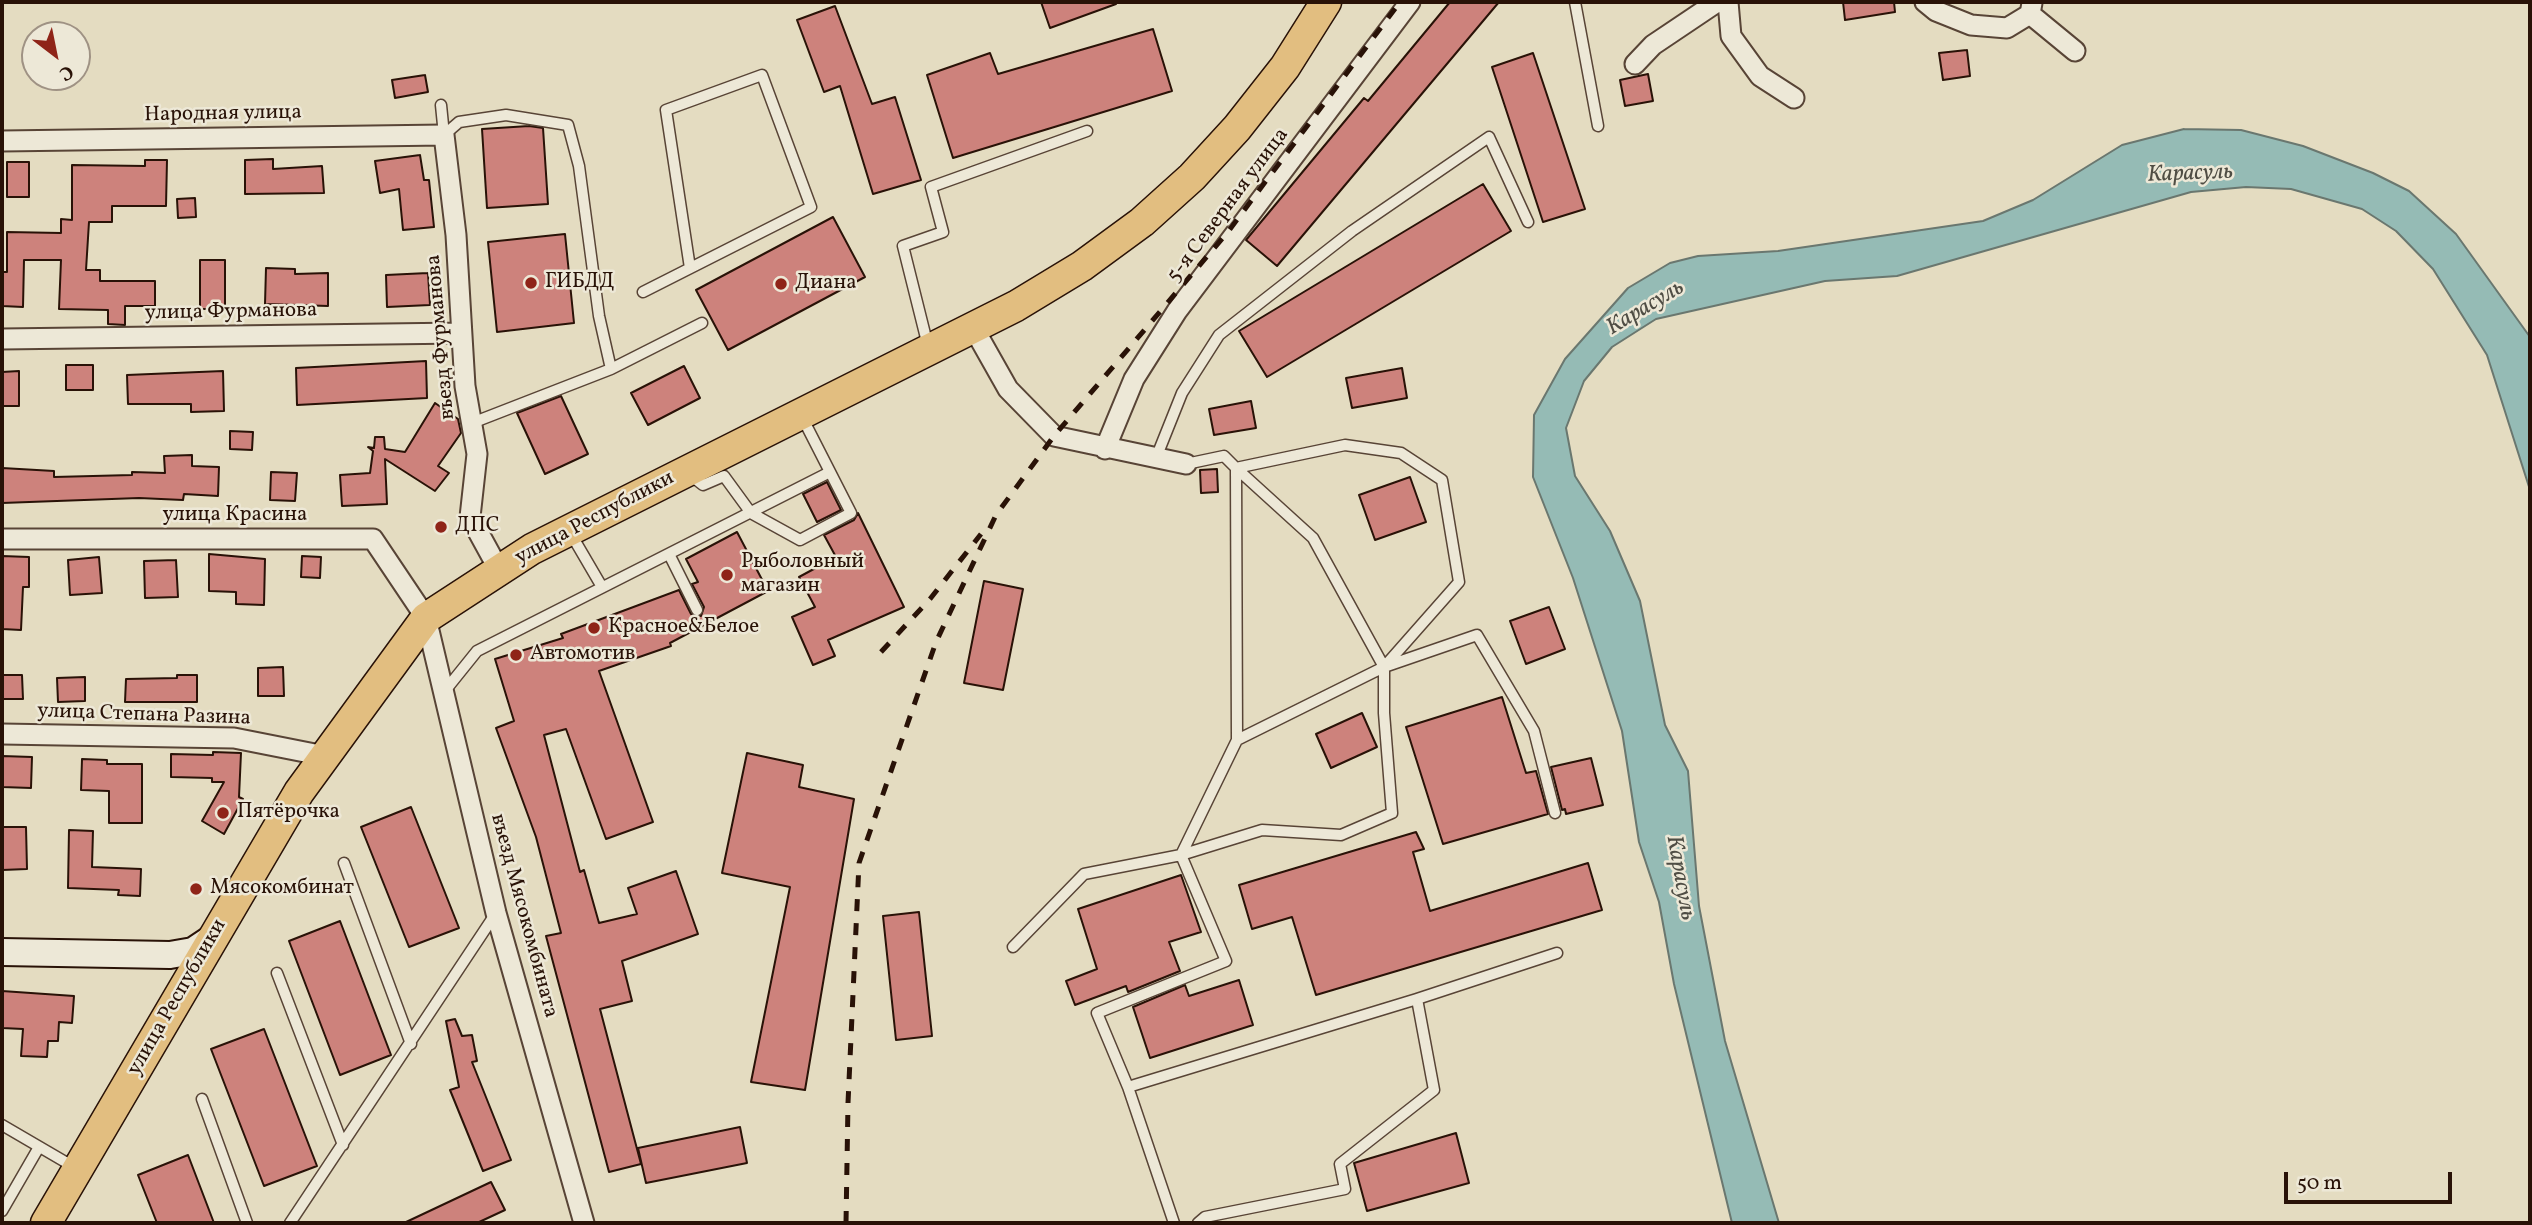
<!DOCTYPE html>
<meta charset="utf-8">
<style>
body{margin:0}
#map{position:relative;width:2532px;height:1225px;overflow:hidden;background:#e4dcc1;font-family:Vollkorn,serif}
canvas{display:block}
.frame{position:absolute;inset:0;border:4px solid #291207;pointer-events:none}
.north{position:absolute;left:21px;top:21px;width:70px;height:70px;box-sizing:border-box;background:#ede8d7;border:2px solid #9f9284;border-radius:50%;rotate:148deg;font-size:19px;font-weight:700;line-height:28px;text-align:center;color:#291207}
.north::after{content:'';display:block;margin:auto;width:24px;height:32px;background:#8f2418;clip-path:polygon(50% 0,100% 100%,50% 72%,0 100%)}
.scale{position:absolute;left:2284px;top:1172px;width:168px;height:32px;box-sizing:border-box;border:4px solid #291207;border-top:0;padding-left:9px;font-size:21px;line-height:24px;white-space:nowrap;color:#291207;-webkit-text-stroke:5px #ede8d7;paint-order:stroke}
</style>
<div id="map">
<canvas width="2532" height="1225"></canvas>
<div class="frame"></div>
<div class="north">С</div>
<div class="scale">50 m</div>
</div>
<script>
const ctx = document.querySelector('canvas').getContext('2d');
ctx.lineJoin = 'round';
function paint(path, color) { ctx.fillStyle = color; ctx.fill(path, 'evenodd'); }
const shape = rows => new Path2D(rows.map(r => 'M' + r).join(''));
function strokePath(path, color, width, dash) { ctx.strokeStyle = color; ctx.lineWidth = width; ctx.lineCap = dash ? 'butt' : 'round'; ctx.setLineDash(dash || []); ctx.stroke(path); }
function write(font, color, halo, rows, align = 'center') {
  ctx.font = font + ' Vollkorn,serif'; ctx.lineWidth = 5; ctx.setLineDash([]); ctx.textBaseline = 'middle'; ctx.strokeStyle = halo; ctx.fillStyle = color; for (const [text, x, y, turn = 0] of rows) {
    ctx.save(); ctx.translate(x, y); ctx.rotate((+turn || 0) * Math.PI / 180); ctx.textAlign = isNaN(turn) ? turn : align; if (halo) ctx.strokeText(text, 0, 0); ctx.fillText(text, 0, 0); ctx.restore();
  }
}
const water = shape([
 [2184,129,2241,130,2303,146,2373,173,2409,191,2456,234,2530,337,2530,490,2487,355,2433,269,2396,231,2362,209,2291,189,2246,187,2191,192,1897,276,1825,281,1656,319,1612,347,1584,381,1566,428,1575,476,1610,531,1640,601,1665,725,1688,771,1699,906,1725,1041,1779,1223,1732,1223,1674,984,1659,902,1639,842,1622,731,1573,578,1533,477,1534,415,1565,359,1628,288,1670,263,1698,256,1778,251,1983,221,2033,200,2122,145,2184,129]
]);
paint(water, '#95bbb5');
strokePath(water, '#6a776f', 2);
const building = shape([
 [1041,2,1115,2,1116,4,1050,28,1041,2],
 [1450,2,1499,2,1277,266,1246,240,1364,98,1368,101,1450,2],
 [1843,2,1894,2,1895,12,1845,20,1843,2],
 [835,6,872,104,895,97,921,180,873,194,840,86,824,92,797,20,835,6],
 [1153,29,1172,91,953,158,927,75,990,53,998,74,1153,29],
 [1967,50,1970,76,1943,80,1939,53,1967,50],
 [1533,53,1585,209,1543,222,1492,67,1533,53],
 [1648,74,1653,101,1625,106,1620,80,1648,74],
 [425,75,428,92,395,98,392,80,425,75],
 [529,126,543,128,548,204,487,208,482,129,529,126],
 [420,155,424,180,429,180,434,227,403,230,399,189,380,193,375,161,420,155],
 [273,159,273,169,322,166,324,193,245,194,245,160,273,159],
 [145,160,167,160,166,206,112,206,112,222,89,222,86,270,100,270,100,281,155,281,155,306,125,306,125,325,108,324,108,310,59,309,61,260,24,260,23,307,2,306,2,272,7,272,7,232,61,233,61,219,72,220,72,165,145,166,145,160],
 [7,162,29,162,29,197,7,197,7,162],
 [1483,184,1511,231,1267,377,1239,331,1483,184],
 [195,198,196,217,178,218,177,199,195,198],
 [833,217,865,277,728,350,696,290,833,217],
 [565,234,574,323,497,332,488,242,565,234],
 [200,260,225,260,225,309,200,309,200,260],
 [266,268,295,269,295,274,328,273,328,306,265,304,266,268],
 [428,273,430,305,387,307,386,275,428,273],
 [426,361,427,398,297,405,296,368,426,361],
 [66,365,93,365,93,390,66,390,66,365],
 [684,366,700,398,648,425,631,393,684,366],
 [1402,368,1407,398,1352,408,1346,378,1402,368],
 [19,371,19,406,2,406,2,372,19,371],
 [223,371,224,411,191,412,191,404,128,404,127,375,223,371],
 [561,396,588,454,545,474,517,413,561,396],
 [1251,401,1256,428,1214,435,1209,409,1251,401],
 [435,403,458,419,461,433,438,466,449,473,435,491,385,459,387,504,342,506,340,475,370,473,373,451,368,447,374,448,375,437,384,437,385,449,405,452,435,403],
 [230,431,253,432,252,450,230,449,230,431],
 [192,455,192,466,219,467,218,496,184,494,183,500,139,498,2,503,2,468,54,471,54,477,132,475,132,472,165,473,164,456,192,455],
 [1217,469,1218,492,1201,493,1200,470,1217,469],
 [271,472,297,473,295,501,270,500,271,472],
 [1410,477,1426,522,1375,540,1359,495,1410,477],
 [827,482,841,510,817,522,803,494,827,482],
 [858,513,904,607,828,640,835,656,813,665,792,617,815,607,799,577,836,557,824,535,854,520,858,513],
 [737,532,768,591,670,643,671,646,599,671,653,822,606,839,566,729,544,735,580,872,584,870,599,923,637,914,628,888,676,871,698,934,622,961,632,1001,600,1009,641,1164,609,1172,546,936,561,933,536,837,496,728,514,721,495,659,563,638,561,634,679,590,691,614,701,616,704,607,692,584,698,582,686,559,737,532],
 [209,554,265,559,264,605,236,604,236,592,209,591,209,554],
 [2,556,29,557,29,587,23,587,21,630,2,629,2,556],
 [302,556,321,557,320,578,301,577,302,556],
 [99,557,102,593,70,595,68,560,99,557],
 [176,560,178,597,145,598,144,561,176,560],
 [984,581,1023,589,1003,690,964,683,984,581],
 [1549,607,1565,649,1526,664,1510,621,1549,607],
 [283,667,284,696,258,696,258,668,283,667],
 [2,675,22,675,23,699,2,699,2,675],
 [177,675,197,675,197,702,125,702,126,679,177,678,177,675],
 [85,677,85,701,58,702,57,678,85,677],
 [1502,697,1526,773,1536,771,1548,814,1443,844,1406,727,1502,697],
 [1362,713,1377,747,1331,768,1316,734,1362,713],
 [213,752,241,753,239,797,243,799,224,834,202,821,224,782,212,782,212,778,171,777,171,754,213,755,213,752],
 [747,753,803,765,799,787,854,799,805,1090,751,1082,790,887,722,873,747,753],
 [2,756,32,757,31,788,2,787,2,756],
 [1591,758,1603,805,1566,814,1565,809,1562,810,1551,767,1591,758],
 [82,759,107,760,107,764,142,764,142,823,109,823,109,791,81,790,82,759],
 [411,807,459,928,409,947,361,827,411,807],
 [2,827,26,827,27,869,2,870,2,827],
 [69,830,93,831,92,867,141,869,140,896,118,895,119,890,68,888,69,830],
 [1416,832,1424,849,1413,852,1430,911,1588,863,1602,910,1316,995,1292,917,1252,929,1239,885,1416,832],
 [1181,875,1201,932,1169,942,1180,971,1128,992,1126,986,1075,1005,1066,981,1097,969,1078,909,1181,875],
 [919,912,932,1036,896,1040,883,916,919,912],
 [340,921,391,1055,340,1075,289,941,340,921],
 [1239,980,1253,1025,1150,1058,1133,1007,1185,985,1189,996,1239,980],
 [2,991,74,996,72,1023,59,1022,58,1041,48,1041,47,1057,21,1056,23,1029,2,1028,2,991],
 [455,1019,462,1036,472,1035,477,1061,472,1062,511,1160,483,1171,450,1090,459,1087,446,1021,455,1019],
 [264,1029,317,1166,264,1186,211,1049,264,1029],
 [740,1127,747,1163,646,1183,638,1148,740,1127],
 [1456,1133,1469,1183,1367,1211,1354,1163,1456,1133],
 [188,1155,214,1223,157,1223,138,1175,188,1155],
 [491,1182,505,1210,477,1223,404,1223,491,1182]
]);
paint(building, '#cd827c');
strokePath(building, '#291207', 2);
const service = shape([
 [1575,2,1598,126],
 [441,105,444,135],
 [444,135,459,122,506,115,568,125,579,166,599,316,611,369,472,423],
 [643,292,811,207,762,75,666,110,690,268],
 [928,346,903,246,943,232,931,187,1087,131],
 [611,369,702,323],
 [1156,458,1182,393,1219,335,1352,231,1489,137,1528,222],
 [1186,464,1224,456,1236,468,1237,740],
 [689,474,703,485,724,476,751,513,800,540,851,513,802,417],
 [571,534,602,587],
 [669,554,697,610],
 [444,692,477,651,830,472],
 [344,863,411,1044],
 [1013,947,1084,874,1181,855,1237,740,1384,667,1459,582,1442,480,1401,453,1345,445,1236,468,1313,538,1384,667],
 [277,973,343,1145],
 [1417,999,1128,1087,1097,1013,1226,961,1181,855,1262,830,1341,835,1392,813,1384,713,1384,667,1477,635,1534,731,1555,813],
 [1128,1087,1174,1223],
 [202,1099,247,1223],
 [2,1125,74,1167],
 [2,1211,39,1147],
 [290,1223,496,913],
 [1198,1223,1205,1217,1345,1189,1340,1164,1434,1090,1417,999,1557,953]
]);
const minor = shape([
 [1728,2,1731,36,1760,76,1794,98],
 [1925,2,1936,11,1971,25,2007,28,2030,14],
 [2032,3,2030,14,2075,51],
 [1635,64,1653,45,1717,2],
 [2,141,444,135,456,235,465,386,477,454,470,517,499,570],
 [973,327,1008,389,1054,436,1186,464],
 [2,339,461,333],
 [1105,449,1134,379,1177,311,1410,2],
 [2,539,373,539,426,618,496,913,584,1223],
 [2,734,234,738,325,756]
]);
const secondary = shape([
 [2,952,170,955,193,951,214,937]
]);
const primary = shape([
 [46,1223,299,792,426,618,532,549,1016,306,1082,266,1142,222,1192,177,1237,128,1285,67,1326,2]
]);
strokePath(service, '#584436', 13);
strokePath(minor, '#584436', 23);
strokePath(secondary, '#291207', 30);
strokePath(primary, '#291207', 33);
strokePath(service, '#ede8d7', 10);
strokePath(minor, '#ede8d7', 19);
strokePath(secondary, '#ede8d7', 26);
strokePath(primary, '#e2be80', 30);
strokePath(shape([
 [881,652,930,599,981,534],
 [846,1223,848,1103,859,863,936,642,996,515,1054,436,1227,233,1400,2]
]), '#291207', 5, [12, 12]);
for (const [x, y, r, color] of [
 [531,283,7,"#8f2418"],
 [781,284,7,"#8f2418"],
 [441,527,7,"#8f2418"],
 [727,575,7,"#8f2418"],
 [594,628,7,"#8f2418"],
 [516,655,7,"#8f2418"],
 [223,813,7,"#8f2418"],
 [196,889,7,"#8f2418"]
]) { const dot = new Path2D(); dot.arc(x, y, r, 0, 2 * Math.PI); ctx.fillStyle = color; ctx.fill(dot); strokePath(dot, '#ede8d7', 2.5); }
write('21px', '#291207', '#ede8d7', [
 ["Народная улица",223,115,-1],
 ["5-я Северная улица",1229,206,-53],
 ["улица Фурманова",231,313,-1],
 ["въезд Фурманова",442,337,-95],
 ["улица Красина",235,516],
 ["улица Республики",595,519,-28],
 ["улица Степана Разина",144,716,2],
 ["въезд Мясокомбината",523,916,75],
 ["улица Республики",178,998,-60]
]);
write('21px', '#291207', '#ede8d7', [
 ["ГИБДД",545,283],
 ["Диана",795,284],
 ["ДПС",455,527],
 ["Рыболовный",741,563],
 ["магазин",741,587],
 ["Красное&Белое",608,628],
 ["Автомотив",530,655],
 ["Пятёрочка",237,813],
 ["Мясокомбинат",210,889]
], 'left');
write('italic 23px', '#4f4d44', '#ede8d7', [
 ["Карасуль",2190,175,-2],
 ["Карасуль",1646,309,-31],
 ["Карасуль",1679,878,80]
]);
</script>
